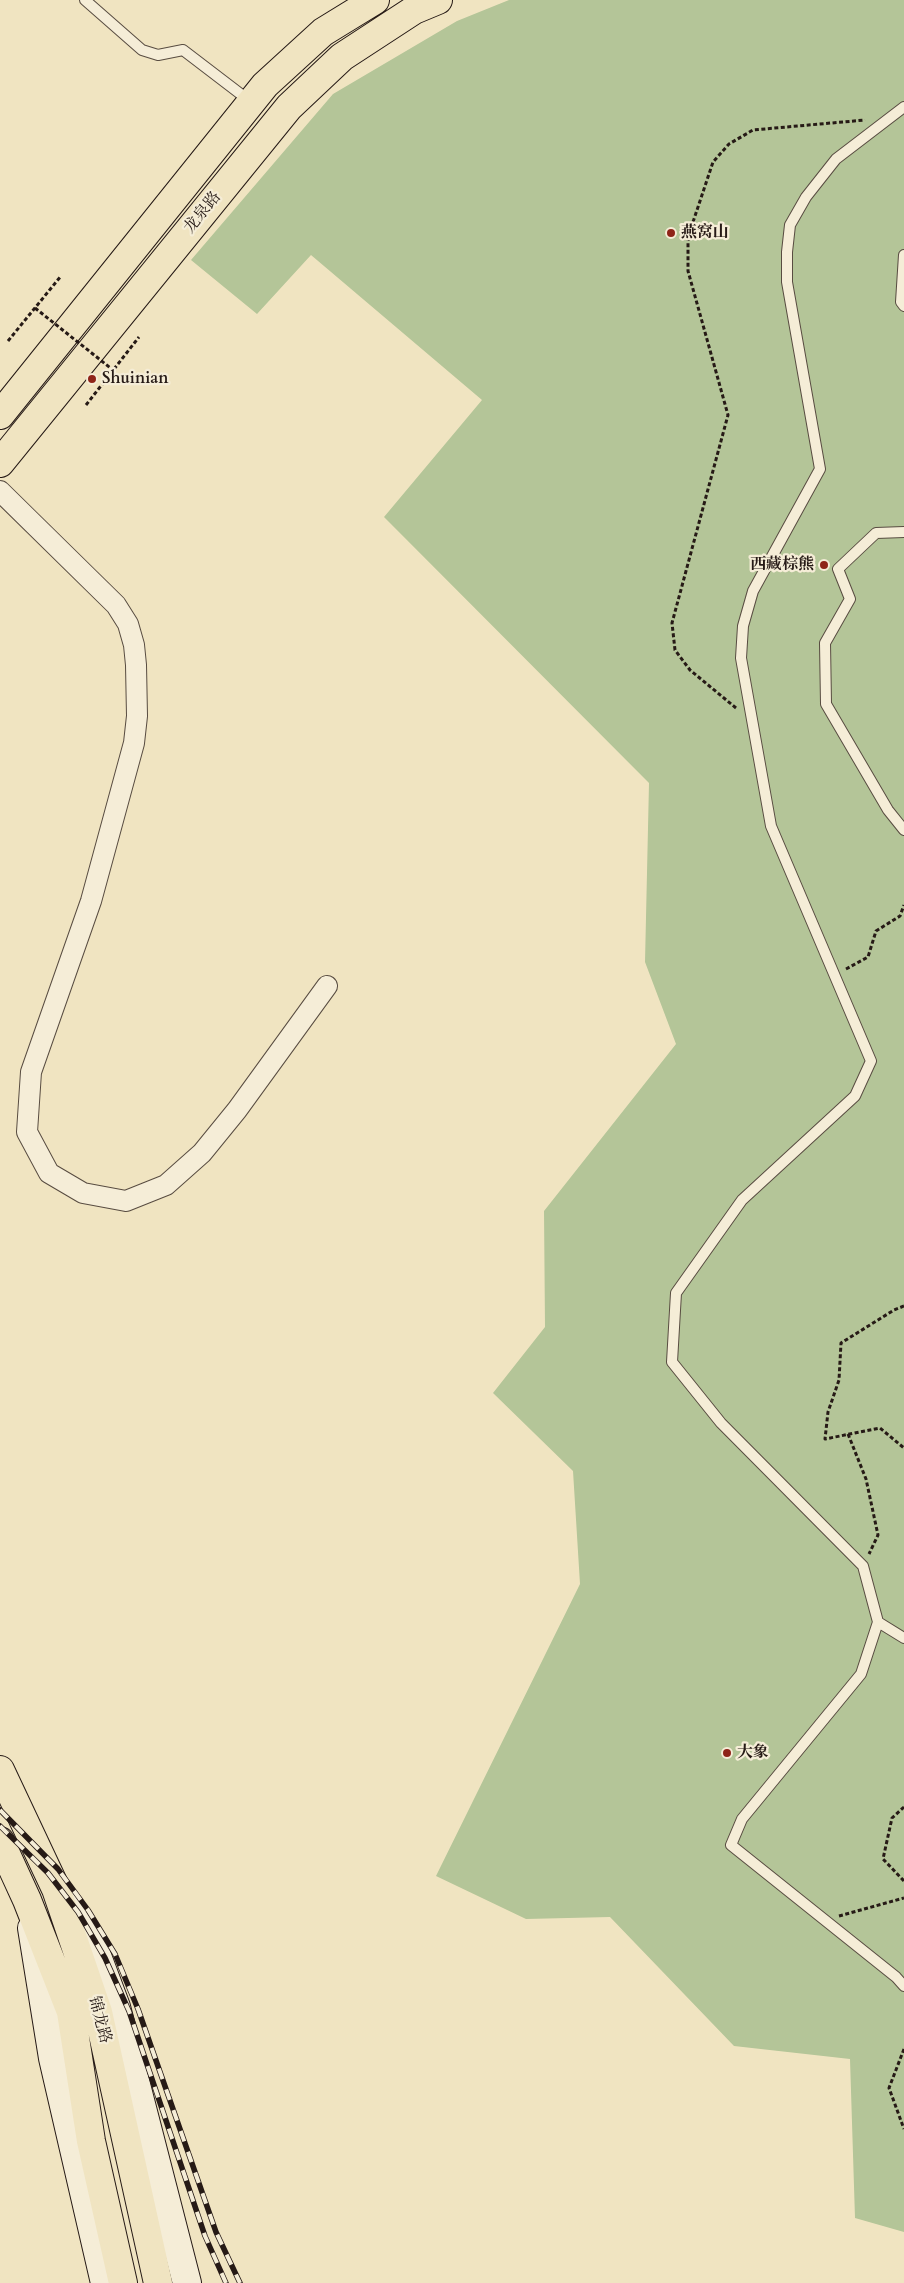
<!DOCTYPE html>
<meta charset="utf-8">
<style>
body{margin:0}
canvas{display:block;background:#f0e4c1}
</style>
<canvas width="904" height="2283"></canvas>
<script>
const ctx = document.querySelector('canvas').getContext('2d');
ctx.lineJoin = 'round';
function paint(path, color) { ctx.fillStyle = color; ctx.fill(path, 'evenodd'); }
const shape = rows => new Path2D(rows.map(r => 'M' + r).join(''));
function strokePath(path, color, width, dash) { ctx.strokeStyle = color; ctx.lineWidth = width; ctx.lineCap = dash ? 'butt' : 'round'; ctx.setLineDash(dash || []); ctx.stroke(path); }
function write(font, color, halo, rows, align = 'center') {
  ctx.font = font + ' Cardo,"Noto Serif SC",serif'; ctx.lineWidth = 4.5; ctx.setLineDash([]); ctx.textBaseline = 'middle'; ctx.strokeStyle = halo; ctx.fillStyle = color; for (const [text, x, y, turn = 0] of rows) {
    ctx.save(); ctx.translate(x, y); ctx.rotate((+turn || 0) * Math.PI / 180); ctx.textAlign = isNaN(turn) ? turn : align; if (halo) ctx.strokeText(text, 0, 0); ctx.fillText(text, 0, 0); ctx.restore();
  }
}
paint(shape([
 [509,0,904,0,904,2232,855,2218,850,2059,734,2046,610,1917,526,1919,436,1876,580,1584,573,1471,493,1393,545,1327,544,1211,676,1044,645,962,649,783,384,517,482,400,311,255,257,314,191,260,333,94,457,21]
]), '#b4c598');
const lane = shape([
 [85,0,142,50,158,55,183,50,251,102],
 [904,107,836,159,806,197,790,225,787,252,787,282,820,469,753,591,743,626,741,658,771,826,871,1061,855,1096,742,1200,676,1293,672,1362,721,1423,863,1566,878,1622,861,1674,742,1819,731,1845,896,1977,904,1986],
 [904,255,901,302,904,306],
 [904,532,876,533,838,569,850,599,825,643,826,704,888,810,904,830],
 [878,1622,904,1638]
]);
const street = shape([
 [0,491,116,605,128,624,134,645,136,665,137,716,134,743,91,901,31,1072,27,1132,49,1173,83,1193,126,1201,166,1185,202,1153,237,1110,327,986]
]);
const secondary = shape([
 [64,1901,91,1940,116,2007,187,2283],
 [32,1928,53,2058,105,2283]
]);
const primary = shape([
 [0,415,265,85,323,32,375,0],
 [0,463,289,107,342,57,414,10,438,0],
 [0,1770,56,1889,98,2012,158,2283],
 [0,1841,27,1900,71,2012,91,2141,123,2283]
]);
strokePath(lane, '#584c41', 12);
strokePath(street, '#584c41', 22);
strokePath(secondary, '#261a16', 30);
strokePath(primary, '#261a16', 30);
strokePath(shape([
 [8,341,61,276],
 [86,405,139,337],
 [736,708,690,670,675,650,672,623,728,415,688,271,688,237,713,162,729,144,753,130,865,120],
 [846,969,868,957,876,931,900,916,904,905],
 [904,1306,894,1310,841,1343,839,1380,828,1412,825,1439,880,1428,904,1448],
 [848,1434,866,1479,878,1535,869,1554],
 [904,1807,892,1818,883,1859,904,1881],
 [839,1916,904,1898],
 [904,2049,889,2088,904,2129]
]), '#261a16', 3, [4, 2.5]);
strokePath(lane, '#f5edd7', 10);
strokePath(street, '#f5edd7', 20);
strokePath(secondary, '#f5edd7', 28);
strokePath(primary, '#f0e4c1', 28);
const rail = shape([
 [0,1810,58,1869,88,1910,115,1954,138,2009,216,2232,240,2283],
 [0,1826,48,1873,78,1912,105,1958,129,2011,205,2236,226,2283]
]);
strokePath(rail, '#261a16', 5.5);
strokePath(rail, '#f5edd7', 4, [11]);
strokePath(shape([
 [35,308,113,370]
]), '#261a16', 3, [4, 2.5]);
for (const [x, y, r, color] of [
 [671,233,5,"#8f2418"],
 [92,379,5,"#8f2418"],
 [824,565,5,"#8f2418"],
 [727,1753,5,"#8f2418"]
]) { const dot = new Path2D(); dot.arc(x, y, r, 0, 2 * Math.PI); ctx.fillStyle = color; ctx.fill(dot); strokePath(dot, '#f5edd7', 2); }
write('16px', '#261a16', '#f5edd7', [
 ["龙泉路",203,213,-51],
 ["锦龙路",99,2020,75]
]);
write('bold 16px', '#261a16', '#f5edd7', [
 ["燕窝山",681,233],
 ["Shuinian",102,379],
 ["西藏棕熊",814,565,"right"],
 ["大象",737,1753]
], 'left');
</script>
